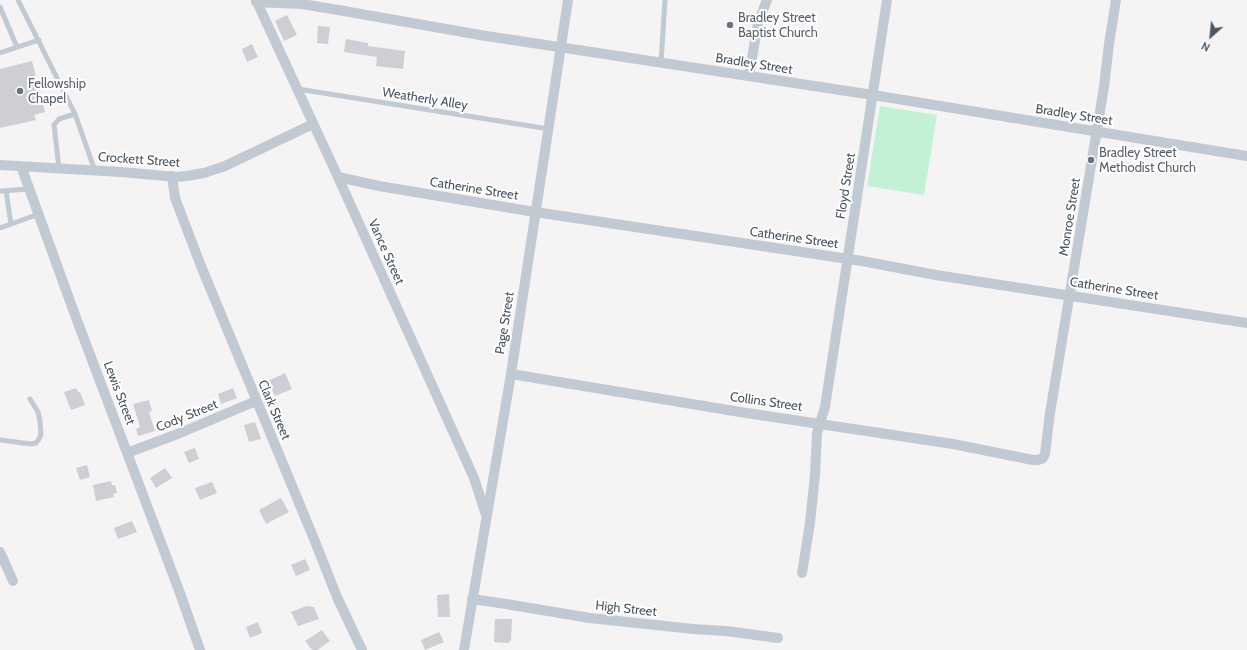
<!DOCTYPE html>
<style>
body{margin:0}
#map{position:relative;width:1247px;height:650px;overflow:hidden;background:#f5f3f3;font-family:Cabin,sans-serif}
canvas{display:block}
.north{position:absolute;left:1191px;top:16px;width:40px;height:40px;-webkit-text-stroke:3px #fff;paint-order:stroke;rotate:207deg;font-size:11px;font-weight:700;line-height:16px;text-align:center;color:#4a5661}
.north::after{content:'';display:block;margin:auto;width:14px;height:18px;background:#4a5661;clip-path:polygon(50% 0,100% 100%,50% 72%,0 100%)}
</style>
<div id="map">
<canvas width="1247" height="650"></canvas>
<div class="north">N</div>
</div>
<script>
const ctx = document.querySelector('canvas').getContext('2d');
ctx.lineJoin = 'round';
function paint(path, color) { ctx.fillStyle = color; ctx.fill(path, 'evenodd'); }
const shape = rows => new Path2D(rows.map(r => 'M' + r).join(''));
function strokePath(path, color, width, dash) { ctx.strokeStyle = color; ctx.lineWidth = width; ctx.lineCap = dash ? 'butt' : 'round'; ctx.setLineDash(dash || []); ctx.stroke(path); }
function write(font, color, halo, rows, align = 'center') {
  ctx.font = font + ' Cabin,sans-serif'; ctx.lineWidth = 4; ctx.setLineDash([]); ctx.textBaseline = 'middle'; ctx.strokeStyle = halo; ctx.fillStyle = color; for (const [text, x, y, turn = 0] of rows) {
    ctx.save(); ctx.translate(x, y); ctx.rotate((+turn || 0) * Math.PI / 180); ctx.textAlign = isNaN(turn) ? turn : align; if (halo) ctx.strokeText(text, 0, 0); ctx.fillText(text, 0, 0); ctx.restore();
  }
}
paint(shape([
 [880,106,937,115,924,195,867,186]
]), '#c3f1d5');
paint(shape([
 [287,15,297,35,284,41,275,21],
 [318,26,330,27,328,44,317,43],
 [346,39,368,43,368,46,405,51,403,69,376,66,377,57,344,52],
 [252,44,258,57,247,62,242,49],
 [32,61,45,112,34,115,36,120,0,128,0,69],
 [285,373,292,389,275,396,268,381],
 [76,388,78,392,80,392,85,405,71,410,64,392],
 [233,388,237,398,221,404,218,394],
 [149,400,152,411,149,412,155,431,138,436,136,429,140,427,133,404],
 [255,422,261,439,249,442,244,425],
 [195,448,199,459,189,463,184,452],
 [87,465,90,477,80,480,76,468],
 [165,468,172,478,156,488,150,478],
 [111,481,112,485,115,485,117,493,113,494,114,497,96,501,93,485],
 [212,482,217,493,200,500,195,488],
 [281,498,289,512,266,524,259,510],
 [132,521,137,532,118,539,114,528],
 [305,559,310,570,296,576,291,565],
 [449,594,450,617,438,617,437,595],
 [306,606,314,607,319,619,298,626,291,612],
 [495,619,512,619,511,641,509,641,509,643,494,642],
 [258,622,262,633,250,638,246,627],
 [322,630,330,641,317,650,312,650,305,641],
 [439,632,444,642,425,650,421,640]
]), '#cdcfd5');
strokePath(shape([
 [18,0,75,114,95,171],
 [0,7,17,47],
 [0,53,39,40],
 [661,63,665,0],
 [298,89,549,129],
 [59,168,54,125,59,119,75,114],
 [0,191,30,189],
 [6,191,11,224],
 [0,228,39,214],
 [0,440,31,444,36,443,39,439,41,434,40,421,38,412,30,399]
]), '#c1cad2', 5);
strokePath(shape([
 [256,0,338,177,474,478,486,515],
 [256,2,302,4,344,11,480,35,873,95,1247,156],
 [749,76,758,23,767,0],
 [0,165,121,172,177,177,187,176,204,173,225,166,313,124],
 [21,166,75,315,180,593,200,650],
 [172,176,175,198,201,266,314,539,337,597,362,650],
 [338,177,379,186,535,212,862,261,936,275,1247,323],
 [511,374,740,412,953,444,1033,460,1038,460,1043,458,1045,454,1050,413,1104,87,1109,44,1116,0],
 [127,453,180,433,256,401],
 [0,552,13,581],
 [802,573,810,523,815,475,817,433,825,407,887,0],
 [472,599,506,604,590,618,693,629,726,631,778,638],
 [464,650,511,374,568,0]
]), '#c1cad2', 10);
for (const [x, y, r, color] of [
 [730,25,4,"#6b7280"],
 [20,91,4,"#6b7280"],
 [1091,160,4,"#6b7280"]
]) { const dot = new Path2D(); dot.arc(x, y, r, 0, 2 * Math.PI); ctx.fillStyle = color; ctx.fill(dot); strokePath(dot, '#fff', 1.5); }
write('13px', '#5b616d', '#fff', [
 ["Bradley Street",738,18],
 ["Baptist Church",738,33],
 ["Fellowship",28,84],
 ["Chapel",28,99],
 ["Bradley Street",1099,153],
 ["Methodist Church",1099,168]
], 'left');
write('13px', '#4a5661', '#fff', [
 ["Bradley Street",754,64,9],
 ["Weatherly Alley",425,99,9],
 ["Bradley Street",1074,115,9],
 ["Crockett Street",139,160,4],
 ["Floyd Street",846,186,-81],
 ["Catherine Street",474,189,9],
 ["Monroe Street",1070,217,-81],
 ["Catherine Street",794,238,8],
 ["Vance Street",386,252,66],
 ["Catherine Street",1114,289,9],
 ["Page Street",505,323,-81],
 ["Lewis Street",119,393,69],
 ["Collins Street",766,402,8],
 ["Clark Street",274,410,67],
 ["Cody Street",187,416,-22],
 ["High Street",626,609,6]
]);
</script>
